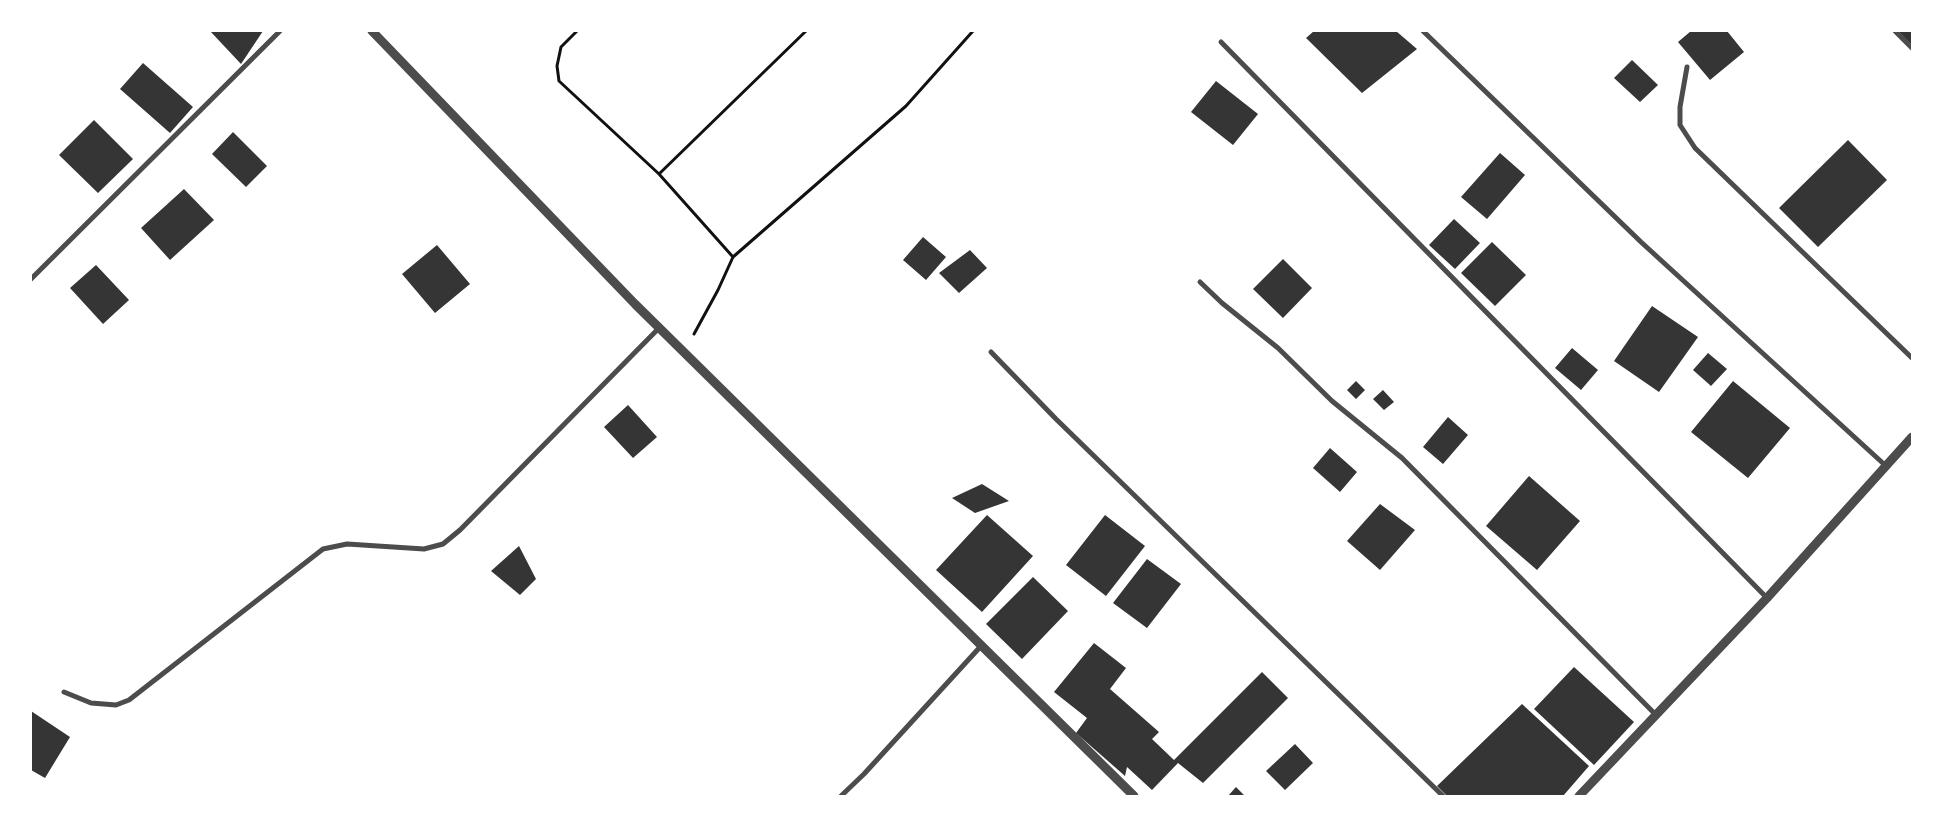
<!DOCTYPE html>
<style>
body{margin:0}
#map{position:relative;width:1943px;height:827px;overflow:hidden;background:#fff;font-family:Mulish,sans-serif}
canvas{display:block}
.frame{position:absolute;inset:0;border:32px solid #fff;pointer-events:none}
</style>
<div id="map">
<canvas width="1943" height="827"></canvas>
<div class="frame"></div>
</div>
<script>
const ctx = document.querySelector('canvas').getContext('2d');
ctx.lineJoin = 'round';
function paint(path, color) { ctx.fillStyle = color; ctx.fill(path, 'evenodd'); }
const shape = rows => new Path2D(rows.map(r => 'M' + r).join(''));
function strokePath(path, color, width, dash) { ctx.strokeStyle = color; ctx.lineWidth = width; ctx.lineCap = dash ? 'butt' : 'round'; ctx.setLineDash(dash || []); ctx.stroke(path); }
paint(shape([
 [210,31,263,31,241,64],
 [1314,31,1396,31,1417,49,1362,93,1306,38],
 [1691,31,1727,31,1744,52,1710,80,1678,42],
 [1898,31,1912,31,1912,45],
 [1632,60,1658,85,1640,102,1614,78],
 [143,63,193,107,170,133,120,89],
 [1216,81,1258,114,1233,145,1191,112],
 [94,120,133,159,98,193,59,155],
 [233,132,267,166,246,187,212,154],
 [1848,140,1887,180,1818,247,1779,208],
 [1500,153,1525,175,1487,219,1461,197],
 [184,189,214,220,170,260,141,228],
 [1454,219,1480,243,1455,269,1429,245],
 [923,237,946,257,926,280,903,260],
 [1492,242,1526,275,1495,306,1461,273],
 [437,245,470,284,435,313,402,274],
 [970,250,987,268,959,293,939,273],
 [1283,259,1312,288,1283,318,1253,289],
 [96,265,129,300,103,324,70,288],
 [1652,306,1698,337,1659,392,1614,361],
 [1572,348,1598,370,1581,390,1555,368],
 [1708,353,1727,369,1711,386,1693,370],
 [1356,381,1365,390,1356,399,1347,390],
 [1733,381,1790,428,1748,478,1691,432],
 [1383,390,1394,402,1384,410,1373,399],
 [628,405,657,437,633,458,604,427],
 [1448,417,1468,435,1443,464,1423,447],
 [1330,448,1357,472,1340,492,1313,468],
 [1529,476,1580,521,1537,570,1486,526],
 [982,484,1009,501,975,513,952,498],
 [1380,504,1415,530,1380,570,1347,541],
 [987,515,1033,556,982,612,936,570],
 [1105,515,1145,546,1106,596,1066,565],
 [519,546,536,579,520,595,491,571],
 [1147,559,1181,584,1147,628,1113,603],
 [1033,577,1068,611,1022,659,986,624],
 [1094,643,1126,668,1110,689,1159,732,1152,739,1174,760,1262,672,1288,698,1203,783,1178,763,1152,790,1127,767,1125,776,1076,733,1087,718,1054,692],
 [1574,667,1634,722,1594,765,1534,709],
 [1522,704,1589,766,1563,796,1447,796,1437,786],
 [31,711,70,737,45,778,31,770],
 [1295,744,1313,763,1285,790,1266,771],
 [1236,787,1245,796,1228,796]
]), '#353535');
strokePath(shape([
 [577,31,561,47,557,66,559,81,659,174,733,257,718,290,694,334],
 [659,174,806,31],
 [733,257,906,106,973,31]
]), '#111', 3);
strokePath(shape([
 [1423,31,1641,242,1886,466],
 [1895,31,1912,48],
 [1221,42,1767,598],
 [1687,67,1680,107,1680,125,1695,148,1912,358],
 [31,279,280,31],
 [1200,282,1222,303,1278,348,1332,401,1402,458,1656,715],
 [991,352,1056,419,1443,796],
 [64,692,91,703,116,705,129,700,323,549,347,544,424,549,443,544,460,530,659,328],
 [841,796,864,774,981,646]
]), '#4c4c4c', 5);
strokePath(shape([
 [372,31,635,304,1134,796],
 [1579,796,1767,598,1912,437]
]), '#4c4c4c', 9);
</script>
